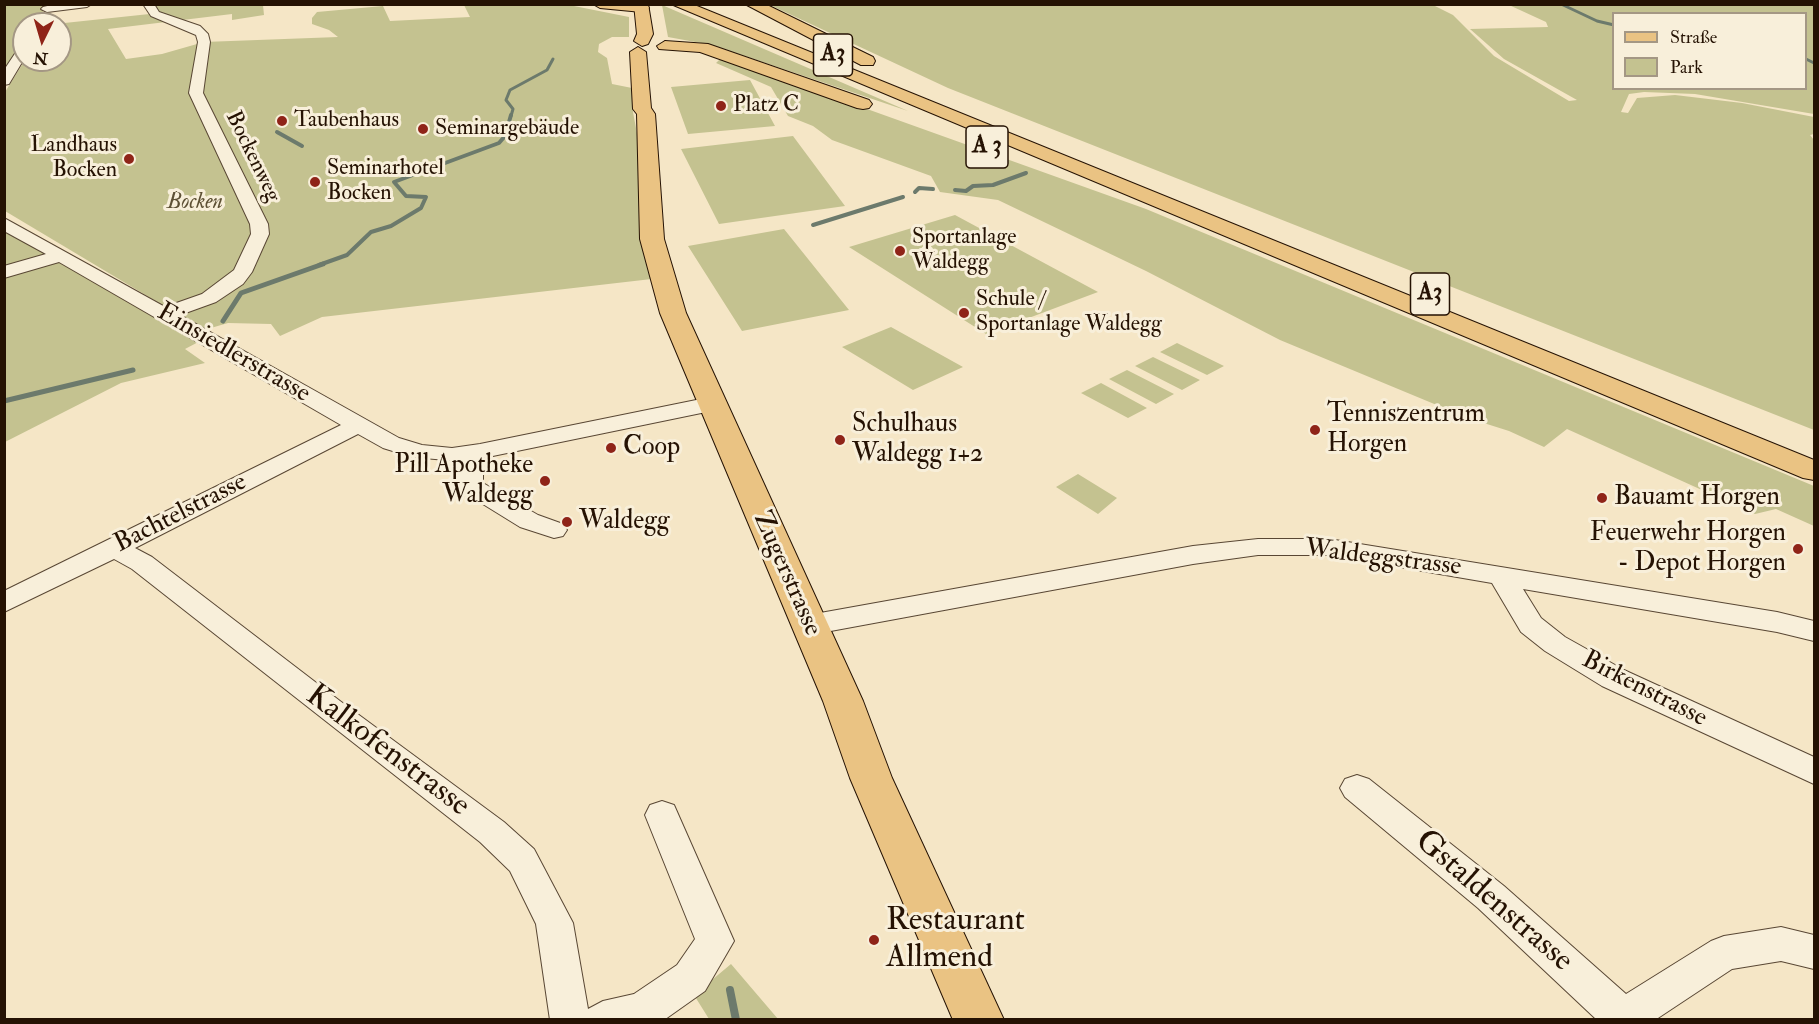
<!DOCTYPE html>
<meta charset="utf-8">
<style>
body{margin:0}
#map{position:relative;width:1819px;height:1024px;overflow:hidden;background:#f5e6c6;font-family:"IM FELL Double Pica",serif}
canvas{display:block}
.frame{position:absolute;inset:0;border:6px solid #251203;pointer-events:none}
.legend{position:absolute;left:1612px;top:12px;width:195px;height:78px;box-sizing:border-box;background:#f8efda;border:2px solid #a49784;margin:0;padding:8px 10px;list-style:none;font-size:18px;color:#251203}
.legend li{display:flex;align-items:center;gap:12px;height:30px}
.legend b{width:30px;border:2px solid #a49784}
.north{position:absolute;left:12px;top:12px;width:60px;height:60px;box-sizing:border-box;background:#f8efda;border:2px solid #a49784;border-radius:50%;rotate:185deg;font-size:16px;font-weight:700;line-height:24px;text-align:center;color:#251203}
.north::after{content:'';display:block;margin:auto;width:21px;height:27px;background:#8f2418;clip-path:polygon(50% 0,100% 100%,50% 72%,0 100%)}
</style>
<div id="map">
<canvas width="1819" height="1024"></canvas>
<div class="frame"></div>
<ul class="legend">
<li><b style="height:8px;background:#eac383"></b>Straße</li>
<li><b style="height:16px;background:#c4c290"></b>Park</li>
</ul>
<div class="north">N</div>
</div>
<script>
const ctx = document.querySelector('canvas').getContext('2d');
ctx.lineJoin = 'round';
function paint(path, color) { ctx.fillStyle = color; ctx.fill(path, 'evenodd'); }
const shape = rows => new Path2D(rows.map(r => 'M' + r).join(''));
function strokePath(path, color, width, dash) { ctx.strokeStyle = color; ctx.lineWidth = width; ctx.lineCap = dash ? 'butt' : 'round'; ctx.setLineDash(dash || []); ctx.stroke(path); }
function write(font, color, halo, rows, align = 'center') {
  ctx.font = font + ' "IM FELL Double Pica",serif'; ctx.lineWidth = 6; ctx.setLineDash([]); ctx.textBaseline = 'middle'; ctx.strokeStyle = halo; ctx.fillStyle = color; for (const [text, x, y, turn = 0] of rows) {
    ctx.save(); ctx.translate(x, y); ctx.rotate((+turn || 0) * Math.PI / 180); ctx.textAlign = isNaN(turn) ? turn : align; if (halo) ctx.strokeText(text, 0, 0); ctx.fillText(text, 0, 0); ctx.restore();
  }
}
paint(shape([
 [5,5,47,5,36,24,24,24,24,44,5,78],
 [152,5,263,5,264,15,232,20,232,14,108,29,126,59,162,54,204,42,338,37,329,30,312,24,312,18,317,12,383,6,390,21,470,17,464,5,569,5,629,17,629,37,612,37,599,44,598,52,607,58,612,84,632,88,633,112,652,215,669,277,322,317,280,336,271,324,228,323,204,330,5,211,5,92,25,60,60,60,60,24,55,24,159,13],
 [662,5,908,111,712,45,668,37],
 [770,5,1433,5,1453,15,1494,56,1569,101,1577,100,1504,59,1470,29,1548,27,1546,22,1509,5,1814,5,1814,114,1695,94,1644,92,1629,94,1621,112,1628,113,1637,98,1675,95,1742,103,1814,117,1814,134,1810,135,1814,140,1814,430,948,88],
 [1614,14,1806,14,1806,88,1614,88],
 [722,57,1146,209,1814,486,1814,526,1776,509,1755,514,1567,429,1544,447,1509,431,1468,418,1280,340,1146,271,998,200,940,192,931,176,832,140,813,126,788,116,771,87,716,63],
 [750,80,775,126,688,134,671,87],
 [793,136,845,206,719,224,681,149],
 [955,215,1098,292,986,334,849,247],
 [5,225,206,338,185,349,205,363,121,383,5,442],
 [784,229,849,310,742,331,688,246],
 [891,327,963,367,913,390,842,347],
 [1177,343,1224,366,1207,375,1160,352],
 [1153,357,1200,380,1182,390,1135,366],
 [1127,370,1174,394,1156,404,1109,379],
 [1101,383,1147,408,1128,418,1081,393],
 [1078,474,1117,498,1098,514,1056,487],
 [731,964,778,1019,709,1019,694,995]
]), '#c4c290');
strokePath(shape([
 [1561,4,1597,21,1614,25],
 [1806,59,1814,63],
 [511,116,513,109,506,100,510,90,547,70,553,59]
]), '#6c7a6c', 3);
strokePath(shape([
 [277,132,302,146],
 [955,190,966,191,973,186,993,185,1026,173],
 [915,192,919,188,933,189],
 [813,225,903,197],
 [319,265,347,255,371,232,391,226,421,208,426,197,406,196,394,182,499,143,505,136,511,115]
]), '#6c7a6c', 4);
strokePath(shape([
 [223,321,241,293,323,264],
 [4,401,133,370]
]), '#6c7a6c', 5);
strokePath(shape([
 [730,990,736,1020]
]), '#6c7a6c', 8);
const minor = shape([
 [92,4,87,7,47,12,41,9,43,7,56,4,92,4],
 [143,4,154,4,159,12,200,26,208,34,210,42,203,93,268,224,269,234,252,272,243,284,216,302,180,315,399,438,422,445,452,448,480,444,711,397,719,399,722,404,719,409,711,411,483,458,483,483,538,515,563,524,567,530,563,536,554,538,520,527,465,493,457,481,458,461,412,457,383,448,358,434,135,548,152,557,340,701,504,822,534,849,573,923,588,1009,603,1001,634,994,677,965,695,939,645,815,650,805,662,801,674,805,734,941,705,991,664,1020,550,1020,536,924,510,871,480,842,132,569,114,559,4,612,4,591,341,425,59,262,4,278,4,266,46,254,4,231,4,218,165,307,202,294,234,270,251,234,250,224,189,93,198,42,196,35,151,16,143,4],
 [24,45,24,59,9,84,4,85,4,70,20,46,24,45],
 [1258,539,1329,539,1777,612,1814,621,1814,641,1777,632,1523,589,1541,618,1565,637,1624,670,1814,757,1814,784,1602,686,1545,651,1521,632,1492,583,1329,555,1258,555,1193,564,809,635,799,632,795,625,799,618,809,615,1193,546,1258,539],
 [1357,775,1369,779,1504,886,1626,994,1711,941,1724,936,1781,927,1814,935,1814,969,1781,961,1732,969,1655,1020,1597,1020,1478,908,1345,797,1340,788,1345,779,1357,775]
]);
const major = shape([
 [634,4,648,4,653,34,648,44,642,46,634,41,637,34,634,4],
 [638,47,646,52,651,108,655,114,664,239,686,313,863,701,892,778,1004,1020,953,1020,850,778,823,701,660,313,640,239,637,114,633,109,630,52,638,47]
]);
const highway = shape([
 [593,4,646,4,649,8,642,12,600,8,593,4],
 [671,4,692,4,1814,460,1814,480,1803,478,671,4],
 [745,4,765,4,873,57,875,61,873,65,861,65,745,4],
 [665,41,708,44,869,100,872,104,869,108,863,109,857,108,700,52,659,49,657,46,665,41]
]);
strokePath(minor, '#594734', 2);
strokePath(major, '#251203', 2);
strokePath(highway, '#251203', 2);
paint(minor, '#f8efda');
paint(major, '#eac383');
paint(highway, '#eac383');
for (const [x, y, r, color] of [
 [721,106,6,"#8f2418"],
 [282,121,6,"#8f2418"],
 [423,129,6,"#8f2418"],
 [129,159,6,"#8f2418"],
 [315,182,6,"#8f2418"],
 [900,251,6,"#8f2418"],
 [964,313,6,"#8f2418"],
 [1315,430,6,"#8f2418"],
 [840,440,6,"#8f2418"],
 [611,448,6,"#8f2418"],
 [545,481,6,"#8f2418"],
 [1602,498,6,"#8f2418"],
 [567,522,6,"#8f2418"],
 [1798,549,6,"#8f2418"],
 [874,940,6,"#8f2418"]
]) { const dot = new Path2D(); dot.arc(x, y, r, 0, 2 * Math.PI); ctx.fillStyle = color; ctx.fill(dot); strokePath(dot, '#f8efda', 2); }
write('22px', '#251203', '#f8efda', [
 ["Platz C",733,106],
 ["Taubenhaus",294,121],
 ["Seminargebäude",435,129],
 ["Landhaus",117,146,"right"],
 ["Bocken",117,171,"right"],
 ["Seminarhotel",327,169],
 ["Bocken",327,194],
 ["Sportanlage",912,238],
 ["Waldegg",912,263],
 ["Schule /",976,300],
 ["Sportanlage Waldegg",976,325]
], 'left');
write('22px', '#251203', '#f8efda', [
 ["Bockenweg",252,157,64]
]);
write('italic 22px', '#5d5034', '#f8efda', [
 ["Bocken",195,203]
]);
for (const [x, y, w] of [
 [833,55,39],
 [987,147,42],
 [1430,294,39]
]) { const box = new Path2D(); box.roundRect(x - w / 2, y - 21, w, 42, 4.5); ctx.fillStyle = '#f8efda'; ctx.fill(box); strokePath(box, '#251203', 1.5); }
write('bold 24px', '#251203', null, [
 ["A3",833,55],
 ["A 3",987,147],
 ["A3",1430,294]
]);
write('26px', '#251203', '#f8efda', [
 ["Einsiedlerstrasse",233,354,30],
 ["Bachtelstrasse",181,514,-27],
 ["Waldeggstrasse",1383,559,7],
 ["Zugerstrasse",786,574,66],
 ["Birkenstrasse",1644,690,27]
]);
write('26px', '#251203', '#f8efda', [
 ["Tenniszentrum",1327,415],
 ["Horgen",1327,445],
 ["Schulhaus",852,425],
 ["Waldegg 1+2",852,455],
 ["Coop",623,448],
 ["Pill Apotheke",533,466,"right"],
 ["Waldegg",533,496,"right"],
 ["Bauamt Horgen",1614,498],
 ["Waldegg",579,522],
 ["Feuerwehr Horgen",1786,534,"right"],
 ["- Depot Horgen",1786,564,"right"]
], 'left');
write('32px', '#251203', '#f8efda', [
 ["Kalkofenstrasse",387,752,37],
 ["Gstaldenstrasse",1493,902,41]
]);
write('32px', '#251203', '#f8efda', [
 ["Restaurant",886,922],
 ["Allmend",886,959]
], 'left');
</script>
